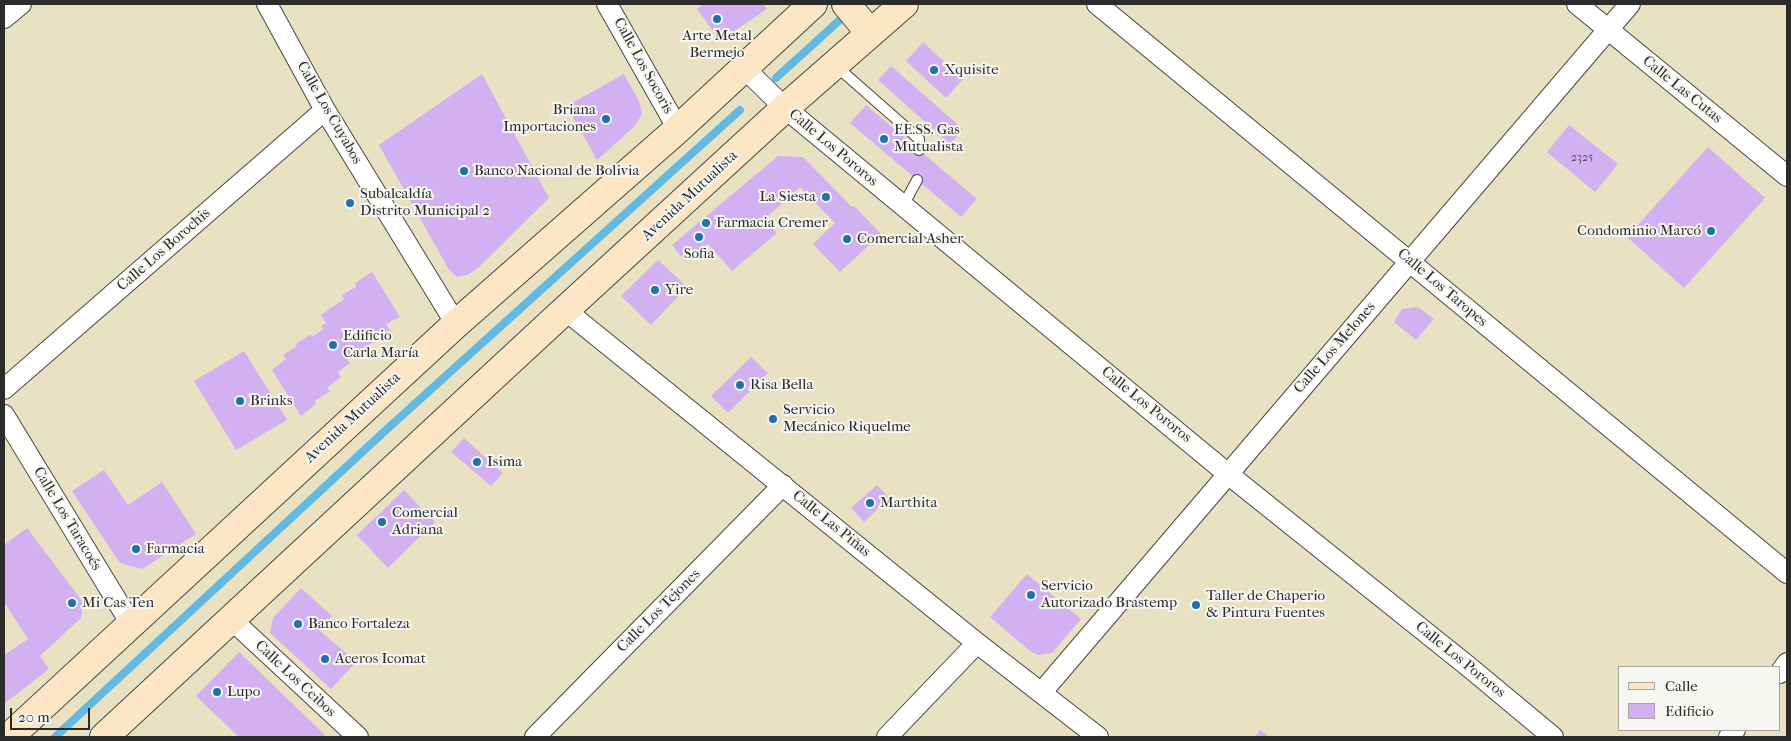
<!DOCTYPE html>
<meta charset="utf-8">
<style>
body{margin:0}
#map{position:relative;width:1791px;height:741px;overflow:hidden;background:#e8e2c2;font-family:"IM FELL French Canon",serif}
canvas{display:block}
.frame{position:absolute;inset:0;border:5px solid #2b2b2b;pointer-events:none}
.legend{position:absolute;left:1618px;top:666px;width:162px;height:65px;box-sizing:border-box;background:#f6f6f2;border:1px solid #a5a5a2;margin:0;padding:6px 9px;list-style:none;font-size:15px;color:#2b2b2b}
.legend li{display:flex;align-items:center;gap:10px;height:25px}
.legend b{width:25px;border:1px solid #a5a5a2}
.scale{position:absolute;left:10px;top:708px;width:80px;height:22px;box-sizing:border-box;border:2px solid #2b2b2b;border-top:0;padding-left:6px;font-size:15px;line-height:18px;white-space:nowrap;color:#2b2b2b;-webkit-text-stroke:4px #f6f6f2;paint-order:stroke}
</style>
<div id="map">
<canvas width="1791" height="741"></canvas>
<div class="frame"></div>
<ul class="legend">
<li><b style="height:6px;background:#fce6c4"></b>Calle</li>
<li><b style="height:14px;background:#d3b0f1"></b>Edificio</li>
</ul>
<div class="scale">20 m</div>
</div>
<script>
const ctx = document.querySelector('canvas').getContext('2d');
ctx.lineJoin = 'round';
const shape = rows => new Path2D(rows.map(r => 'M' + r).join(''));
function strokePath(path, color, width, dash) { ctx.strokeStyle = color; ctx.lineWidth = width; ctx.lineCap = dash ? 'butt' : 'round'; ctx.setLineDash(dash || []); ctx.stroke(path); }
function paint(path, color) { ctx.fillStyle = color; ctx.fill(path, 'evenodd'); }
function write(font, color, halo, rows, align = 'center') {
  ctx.font = font + ' "IM FELL French Canon",serif'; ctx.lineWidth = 4; ctx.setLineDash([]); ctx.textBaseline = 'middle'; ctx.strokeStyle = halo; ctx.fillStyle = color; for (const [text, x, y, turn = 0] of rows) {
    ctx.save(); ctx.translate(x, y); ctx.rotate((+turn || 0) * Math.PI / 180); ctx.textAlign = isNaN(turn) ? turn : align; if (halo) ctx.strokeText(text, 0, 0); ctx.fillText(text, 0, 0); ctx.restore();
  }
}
strokePath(shape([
 [776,78,842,18],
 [55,737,386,430,740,110]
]), '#64b9e0', 8);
paint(shape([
 [704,4,763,4,767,9,720,41,697,9],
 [923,42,963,79,946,98,906,61],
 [891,66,963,129,950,144,878,80],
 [482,74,549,198,478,268,467,275,457,277,449,270,379,145],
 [624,74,639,101,642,113,635,126,597,160,567,106],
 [866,105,977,199,961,217,850,123],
 [1569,125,1618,164,1595,192,1547,152],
 [1708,147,1765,198,1684,288,1627,237],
 [778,156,803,157,852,207,854,206,881,234,840,272,813,244,835,223,800,187,765,219,777,233,732,271,708,244,685,261,672,245],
 [658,260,687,287,651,325,621,296],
 [372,272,400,317,386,324,390,330,374,339,375,341,347,360,350,363,338,372,341,377,327,388,330,391,315,401,316,404,301,416,272,370,286,359,283,355,297,346,296,344,311,334,312,337,323,329,321,326,326,323,321,315,344,299,342,295,356,287,355,283],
 [1418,307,1434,319,1416,340,1394,322,1402,309],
 [244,351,287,420,236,450,194,381],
 [751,357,768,373,728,413,711,396],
 [464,438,503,473,491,486,451,452],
 [104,470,128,505,162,482,196,534,142,569,120,563,72,491],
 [877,485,889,498,864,522,851,508],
 [404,490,435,522,388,568,357,535],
 [27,528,83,602,81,618,40,656,49,669,4,704,4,655,28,639,4,602,4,545],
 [1027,574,1081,619,1052,653,1038,655,1030,651,990,617],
 [301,588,332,616,319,630,356,662,331,689,270,633,273,618],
 [239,652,325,735,323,737,239,737,196,696],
 [1260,730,1269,737,1255,737]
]), '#d3b0f1');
const lane = shape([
 [836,66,919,139,919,150],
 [903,206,917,180]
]);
const street = shape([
 [267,4,325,110,456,324],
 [607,4,678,129],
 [1097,4,1787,573],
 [1577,4,1787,176],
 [4,18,21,4],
 [743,67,785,108,1228,474,1469,667,1553,737],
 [565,310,977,643,1098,737],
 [4,389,325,110],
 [4,415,131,624],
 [232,620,358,737],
 [1780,673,1787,663],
 [1041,693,1630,4],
 [535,737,783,485],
 [887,737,977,643],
 [1729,737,1735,730]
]);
const secondary = shape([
 [846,4,870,33],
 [9,737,456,324,678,129,813,4],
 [104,737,552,322,785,108,904,4]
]);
strokePath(lane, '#474642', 12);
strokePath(street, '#474642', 22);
strokePath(secondary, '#474642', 30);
strokePath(lane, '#fff', 10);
strokePath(street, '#fff', 20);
strokePath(secondary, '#fce6c4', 28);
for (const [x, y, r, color] of [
 [717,19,5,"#1f6fb2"],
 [934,70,5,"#1f6fb2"],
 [606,119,5,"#1f6fb2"],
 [884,139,5,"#1f6fb2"],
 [464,171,5,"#1f6fb2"],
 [826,197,5,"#1f6fb2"],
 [350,203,5,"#1f6fb2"],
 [706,223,5,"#1f6fb2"],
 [1711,231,5,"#1f6fb2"],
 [699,237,5,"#1f6fb2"],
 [847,239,5,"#1f6fb2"],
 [655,290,5,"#1f6fb2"],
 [333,345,5,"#1f6fb2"],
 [740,385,5,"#1f6fb2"],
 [240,401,5,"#1f6fb2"],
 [773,419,5,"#1f6fb2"],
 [477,462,5,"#1f6fb2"],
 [870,503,5,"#1f6fb2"],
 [382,522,5,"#1f6fb2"],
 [136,549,5,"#1f6fb2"],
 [1031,595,5,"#1f6fb2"],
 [72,603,5,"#1f6fb2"],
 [1196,605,5,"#1f6fb2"],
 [298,624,5,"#1f6fb2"],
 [325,659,5,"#1f6fb2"],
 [217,692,5,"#1f6fb2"]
]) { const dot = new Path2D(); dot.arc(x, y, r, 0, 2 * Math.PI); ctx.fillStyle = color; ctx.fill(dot); strokePath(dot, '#f6f6f2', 2); }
write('12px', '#554c5c', null, [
 ["2325",1582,158]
]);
write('15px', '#2b2b2b', '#f6f6f2', [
 ["Arte Metal",717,36,"center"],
 ["Bermejo",717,53,"center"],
 ["Xquisite",944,70],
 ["Briana",596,110,"right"],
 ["Importaciones",596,127,"right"],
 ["EE.SS. Gas",894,130],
 ["Mutualista",894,147],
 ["Banco Nacional de Bolivia",474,171],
 ["Subalcaldía",360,194],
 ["Distrito Municipal 2",360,211],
 ["La Siesta",816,197,"right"],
 ["Farmacia Cremer",716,223],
 ["Condominio Marcó",1701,231,"right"],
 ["Comercial Asher",857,239],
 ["Sofia",699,254,"center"],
 ["Yire",665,290],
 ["Edificio",343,336],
 ["Carla María",343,353],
 ["Risa Bella",750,385],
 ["Brinks",250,401],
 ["Servicio",783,410],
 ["Mecánico Riquelme",783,427],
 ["Isima",487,462],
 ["Marthita",880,503],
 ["Comercial",392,513],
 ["Adriana",392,530],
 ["Farmacia",146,549],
 ["Servicio",1041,586],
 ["Autorizado Brastemp",1041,603],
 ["Taller de Chaperio",1206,596],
 ["& Pintura Fuentes",1206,613],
 ["Mi Cas Ten",82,603],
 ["Banco Fortaleza",308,624],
 ["Aceros Icomat",335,659],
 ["Lupo",227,692]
], 'left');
write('15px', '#2b2b2b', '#f6f6f2', [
 ["Calle Los Socoris",643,66,61],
 ["Calle Las Cutas",1682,90,39],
 ["Calle Los Cuyabos",329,113,60],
 ["Calle Los Pororos",833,148,40],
 ["Avenida Mutualista",690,196,-43],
 ["Calle Los Borochis",164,250,-41],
 ["Calle Los Taropes",1442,288,40],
 ["Calle Los Melones",1335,348,-49],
 ["Calle Los Pororos",1146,405,39],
 ["Avenida Mutualista",353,418,-43],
 ["Calle Los Taracoés",67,519,59],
 ["Calle Las Piñas",831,524,39],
 ["Calle Los Tejones",659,611,-45],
 ["Calle Los Pororos",1460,660,39],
 ["Calle Los Ceibos",295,679,43]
]);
</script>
